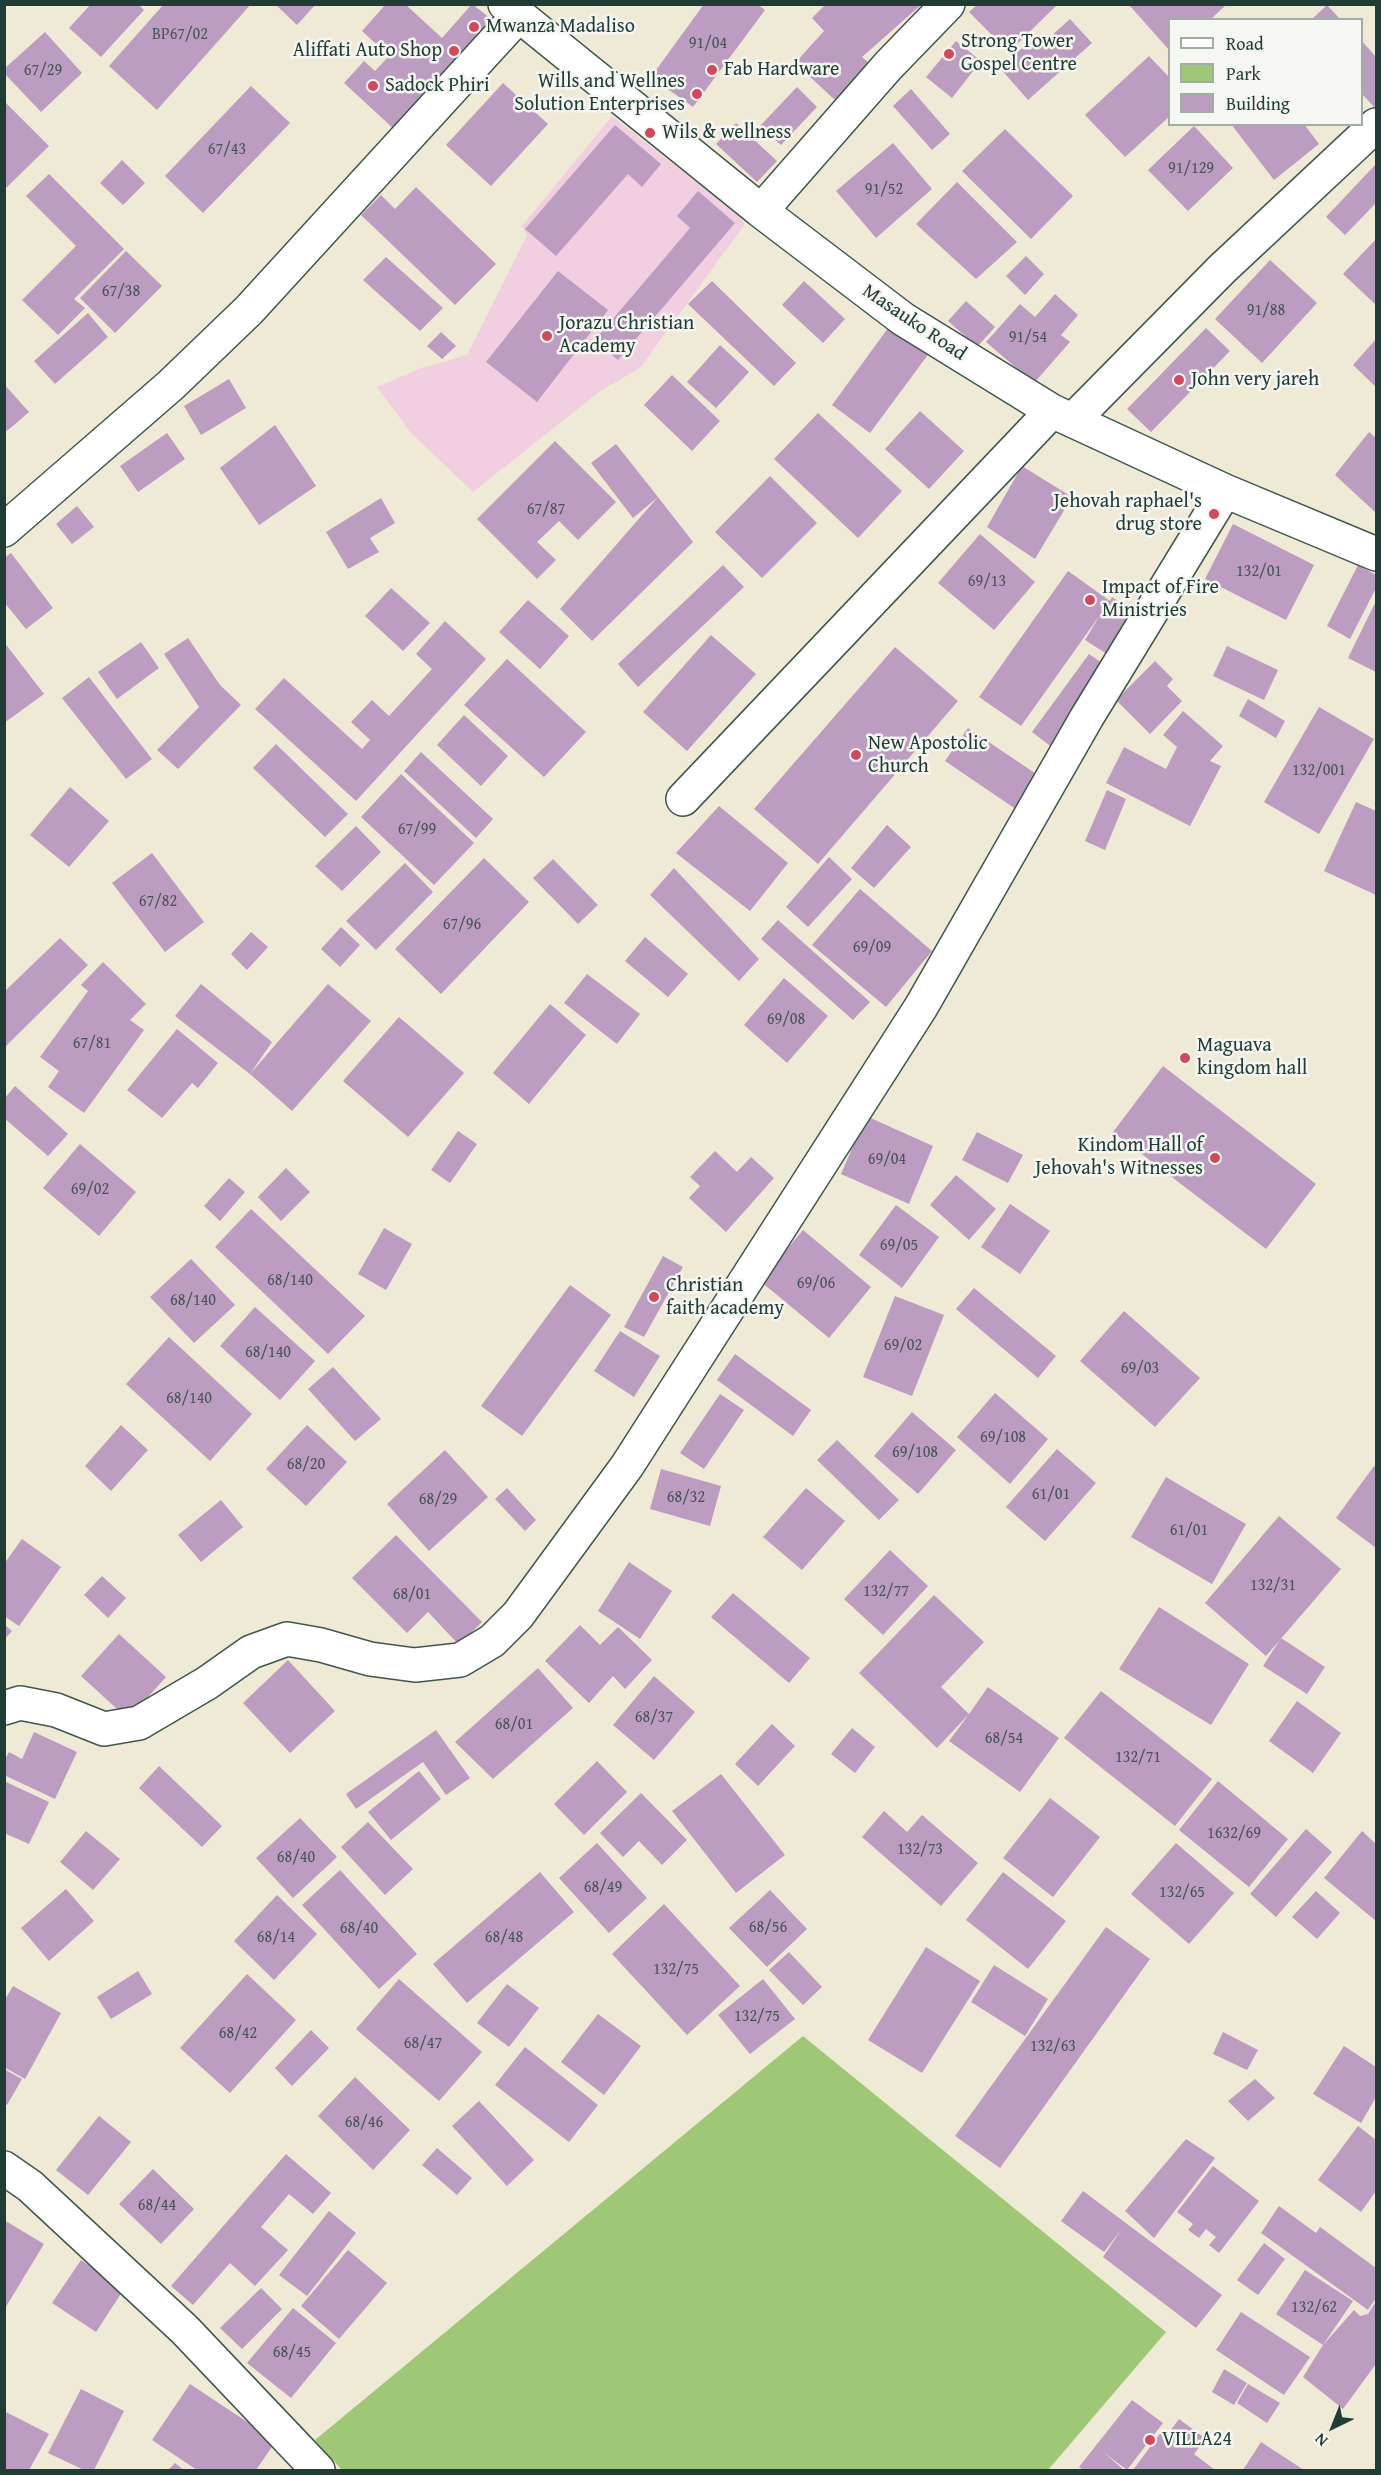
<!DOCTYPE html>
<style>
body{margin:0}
#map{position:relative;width:1381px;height:2475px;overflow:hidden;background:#efead5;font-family:"Gentium Book Plus",serif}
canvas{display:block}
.frame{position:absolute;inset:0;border:6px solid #1f3d34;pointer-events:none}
.legend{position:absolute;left:1168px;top:18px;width:195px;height:108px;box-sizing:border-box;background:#f6f6f2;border:2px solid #a0aca6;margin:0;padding:8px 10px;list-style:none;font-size:18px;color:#1f3d34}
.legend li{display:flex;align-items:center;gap:12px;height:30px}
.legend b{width:30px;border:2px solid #a0aca6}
.north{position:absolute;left:1303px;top:2397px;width:60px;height:60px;-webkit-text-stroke:4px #f6f6f2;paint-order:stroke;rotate:223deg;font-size:16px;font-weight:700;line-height:24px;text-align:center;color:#1f3d34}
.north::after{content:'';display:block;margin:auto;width:21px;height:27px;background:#1f3d34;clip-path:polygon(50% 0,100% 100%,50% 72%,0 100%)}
</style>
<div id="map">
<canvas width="1381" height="2475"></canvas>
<div class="frame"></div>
<ul class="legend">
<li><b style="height:8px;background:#fff"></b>Road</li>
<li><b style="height:16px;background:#9ec875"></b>Park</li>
<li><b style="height:16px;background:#bc9cc0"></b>Building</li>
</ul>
<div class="north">N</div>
</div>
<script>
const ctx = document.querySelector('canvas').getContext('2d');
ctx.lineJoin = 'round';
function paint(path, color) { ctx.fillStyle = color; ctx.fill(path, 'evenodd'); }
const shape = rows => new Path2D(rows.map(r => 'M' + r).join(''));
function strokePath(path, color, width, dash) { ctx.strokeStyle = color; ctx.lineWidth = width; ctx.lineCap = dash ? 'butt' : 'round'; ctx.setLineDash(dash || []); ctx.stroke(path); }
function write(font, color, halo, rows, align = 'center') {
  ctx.font = font + ' "Gentium Book Plus",serif'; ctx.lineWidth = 5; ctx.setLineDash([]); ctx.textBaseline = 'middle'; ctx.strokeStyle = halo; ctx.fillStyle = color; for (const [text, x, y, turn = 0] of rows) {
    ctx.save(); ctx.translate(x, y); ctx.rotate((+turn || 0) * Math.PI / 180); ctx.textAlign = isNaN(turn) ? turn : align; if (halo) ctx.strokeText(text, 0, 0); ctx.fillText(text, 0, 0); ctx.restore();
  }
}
paint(shape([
 [612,116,738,215,745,224,640,368,599,392,473,492,411,433,377,387,421,368,467,355,527,235,522,226]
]), '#f2cfe0');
paint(shape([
 [803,2036,1166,2332,1048,2470,342,2470,315,2440]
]), '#9ec875');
paint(shape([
 [91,4,138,4,144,10,101,57,69,28],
 [164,4,251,4,157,110,109,66],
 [275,4,316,4,297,25],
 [386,4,405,4,442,38,472,4,495,22,395,130,344,83,364,61,375,71,389,56,362,31],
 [704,4,757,4,765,10,693,107,651,77],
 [826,4,922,4,862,57,869,63,836,101,795,63,824,31,812,18],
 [1132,4,1227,4,1210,20,1170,20,1170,51,1130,6],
 [977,5,1057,5,1009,52,969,12],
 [1327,5,1341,20,1311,20],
 [1070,19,1092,43,1028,100,1000,68,1032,39,1039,47],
 [45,32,82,73,41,112,4,73,4,69],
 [956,41,981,61,952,98,926,77],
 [1362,41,1376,57,1376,109,1362,94],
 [1149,56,1170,78,1170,116,1125,157,1085,115],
 [503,83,548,124,491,186,446,145],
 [251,86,290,123,203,213,165,176],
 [797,87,817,107,781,145,760,126],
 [911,89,950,134,932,150,893,106],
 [4,101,49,146,6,188,4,186],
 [736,123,777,161,757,182,716,144],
 [1231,124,1304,124,1319,144,1274,180],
 [615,125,661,164,642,187,628,174,556,256,525,229],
 [1194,126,1233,168,1188,211,1148,170],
 [1005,129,1073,196,1031,239,962,171],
 [893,143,932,189,876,238,836,191],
 [122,160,145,183,123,205,100,183],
 [1376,164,1376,203,1345,235,1326,217],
 [49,174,124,249,74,299,85,308,58,335,22,300,76,246,26,196],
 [957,182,1017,242,976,279,916,224],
 [416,187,496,264,455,305,361,215,381,195,395,209],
 [698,191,735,223,618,360,595,340,690,228,677,216],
 [1376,239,1376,305,1343,274],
 [126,251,162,286,115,333,80,298],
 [1026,256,1044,274,1025,295,1006,276],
 [386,257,443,308,420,331,363,280],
 [1270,260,1317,303,1262,363,1215,319],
 [558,271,608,310,537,402,486,362],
 [712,281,796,363,774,386,688,304],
 [804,281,845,319,823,343,782,305],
 [1055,294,1078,315,1061,335,1070,342,1034,383,986,342,1020,304,1035,317],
 [966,301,995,327,977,347,948,321],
 [88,313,108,337,55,384,34,361],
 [891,324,930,352,870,433,832,405],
 [1206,328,1230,351,1151,432,1127,409],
 [441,332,456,346,442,359,427,346],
 [1376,339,1376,387,1353,365],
 [720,345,749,372,716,408,687,382],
 [672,375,720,421,692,451,644,405],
 [229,379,246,408,201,435,184,406],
 [4,384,29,412,7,431,4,427],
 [920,411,964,451,929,489,885,449],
 [818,413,902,491,858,538,774,459],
 [275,425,316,486,259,525,220,468],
 [1369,432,1376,438,1375,512,1335,475],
 [167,433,185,459,138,492,120,466],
 [555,441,616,502,578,540,559,521,537,542,556,560,537,579,477,519],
 [616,444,658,497,693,542,592,641,560,609,658,497,633,518,591,463],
 [1022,466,1072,497,1035,559,987,527],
 [770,476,817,523,762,578,715,532],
 [381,498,395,523,370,538,379,552,348,569,326,532],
 [77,506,94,527,72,544,56,524],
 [1233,524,1314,565,1286,620,1205,579],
 [980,534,1035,582,994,630,938,583],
 [11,553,53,608,26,629,4,602,4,558],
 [723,565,744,587,638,687,618,664],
 [1358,565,1376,575,1376,588,1350,639,1327,626],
 [1068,571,1110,601,1112,597,1141,616,1113,658,1085,640,1100,615,1021,726,979,697],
 [391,588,430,623,403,651,365,616],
 [528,600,569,636,540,669,499,632],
 [1376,601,1376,672,1348,658],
 [445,621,486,659,356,801,255,709,284,678,362,749,370,740,351,722,372,700,389,716,432,669,416,654],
 [711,635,756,674,687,751,643,712],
 [188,638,220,685,241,705,178,769,157,750,199,707,164,654],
 [4,642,44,694,4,723],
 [141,642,159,668,117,699,98,672],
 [1227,646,1278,670,1264,700,1213,676],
 [895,647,958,701,818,864,754,809],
 [1089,654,1112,670,1053,748,1032,732],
 [507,659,586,732,544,777,464,705],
 [1155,661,1173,679,1167,686,1182,701,1150,734,1116,700],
 [89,677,152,759,126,779,62,698],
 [1248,699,1285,721,1276,738,1239,716],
 [1319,707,1374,739,1319,834,1264,802],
 [1183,711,1223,746,1210,761,1221,766,1190,826,1106,783,1124,747,1166,769,1177,747,1163,735],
 [464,715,508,756,481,786,437,745],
 [968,728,1045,780,1023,814,945,761],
 [276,744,348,814,325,837,253,768],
 [421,752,493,819,476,838,404,771],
 [401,774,474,843,434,885,361,817],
 [70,787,109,821,69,867,30,835],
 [1107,790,1126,799,1105,850,1085,841],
 [1356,802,1376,811,1376,895,1324,871],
 [719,806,788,863,750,911,676,853],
 [887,825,911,847,874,888,851,868],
 [356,826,381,852,342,891,315,866],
 [152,853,204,922,165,952,112,883],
 [829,857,852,879,808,927,786,907],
 [484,858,529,902,441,994,395,949],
 [553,859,598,905,578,924,533,878],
 [405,863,433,892,376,950,346,921],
 [674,868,759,959,739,981,650,895],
 [860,889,932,951,886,1007,812,945],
 [778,920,870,1002,853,1020,761,939],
 [341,927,360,945,340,967,321,949],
 [251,932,268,947,247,970,231,954],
 [645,937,688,974,668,997,625,961],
 [60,938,88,965,4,1048,4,992],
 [103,962,146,1004,130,1020,144,1030,84,1113,48,1087,59,1071,40,1057,88,991,81,985],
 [587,974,640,1014,617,1044,564,1003],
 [784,978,828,1016,787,1063,744,1025],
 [201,984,272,1042,250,1074,175,1016],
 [328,984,371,1021,292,1111,250,1074],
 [550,1004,586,1035,529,1104,493,1073],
 [399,1017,464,1073,408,1137,343,1081],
 [177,1029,218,1063,198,1088,192,1083,162,1118,127,1090],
 [1163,1066,1316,1184,1266,1249,1113,1132],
 [15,1086,68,1134,48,1156,4,1118,4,1099],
 [866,1116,933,1146,909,1204,841,1174],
 [458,1131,477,1144,450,1183,431,1170],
 [977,1132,1023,1155,1008,1183,962,1160],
 [80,1144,136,1192,99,1236,43,1188],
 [715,1151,737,1172,751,1157,774,1178,726,1232,689,1198,700,1186,690,1177],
 [286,1168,310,1192,281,1221,258,1197],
 [956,1175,996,1209,969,1240,930,1205],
 [229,1178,245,1192,220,1221,204,1206],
 [1010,1204,1050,1231,1020,1274,981,1247],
 [896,1205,939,1237,902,1288,859,1255],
 [251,1209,365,1316,328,1354,215,1247],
 [384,1228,412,1244,386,1290,358,1274],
 [803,1230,871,1287,829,1338,760,1281],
 [663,1256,683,1267,644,1337,624,1327],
 [191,1259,235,1305,194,1343,150,1297],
 [570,1285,611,1315,522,1436,481,1406],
 [974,1288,1056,1356,1038,1378,956,1309],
 [895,1296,944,1315,912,1396,863,1377],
 [255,1307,315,1361,280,1400,220,1346],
 [1124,1311,1200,1378,1155,1427,1080,1361],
 [620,1331,660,1356,634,1397,594,1371],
 [169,1337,252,1414,210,1461,126,1384],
 [735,1354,811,1410,793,1436,717,1380],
 [333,1367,381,1419,355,1441,308,1389],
 [995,1393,1048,1439,1010,1484,957,1437],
 [720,1394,744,1410,704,1469,680,1453],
 [912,1412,956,1450,918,1494,874,1456],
 [121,1425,148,1450,111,1491,85,1466],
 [307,1425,347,1462,306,1506,266,1469],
 [837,1440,899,1500,879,1520,817,1460],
 [1057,1449,1096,1483,1045,1541,1006,1507],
 [445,1450,488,1497,429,1551,387,1504],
 [1374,1466,1376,1468,1376,1548,1336,1518],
 [661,1469,721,1486,710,1526,650,1509],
 [1166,1477,1246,1524,1212,1584,1131,1537],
 [507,1488,536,1520,525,1531,495,1499],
 [806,1488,845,1521,802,1570,763,1537],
 [221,1500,243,1527,201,1562,178,1535],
 [1279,1516,1341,1569,1266,1656,1205,1603],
 [396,1535,482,1622,459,1645,428,1612,407,1633,352,1578],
 [22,1539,61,1567,19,1626,4,1616,4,1564],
 [890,1550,928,1586,883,1635,844,1599],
 [629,1562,672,1591,640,1639,598,1611],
 [102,1576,126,1598,108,1618,84,1595],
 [733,1593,810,1658,789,1683,711,1617],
 [934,1595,984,1642,941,1687,969,1714,988,1687,1059,1738,1020,1792,949,1741,969,1714,937,1748,859,1673],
 [1159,1607,1249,1664,1211,1725,1119,1669],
 [4,1624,12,1631,4,1640],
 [580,1625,600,1645,618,1627,652,1660,625,1689,613,1676,589,1703,545,1661],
 [119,1634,166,1677,128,1719,81,1676],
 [1281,1638,1325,1667,1307,1694,1263,1666],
 [288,1660,335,1711,290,1753,243,1703],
 [538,1668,573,1708,493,1779,455,1742],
 [654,1676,695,1712,654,1760,613,1725],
 [1101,1691,1212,1779,1175,1826,1064,1738],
 [1297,1701,1341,1733,1313,1773,1269,1741],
 [772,1724,795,1746,758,1786,735,1764],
 [852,1728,875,1747,855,1773,831,1754],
 [436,1730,470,1778,446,1795,423,1762,356,1809,346,1794],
 [34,1732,77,1752,55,1799,4,1775,4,1761,9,1752,22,1759],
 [597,1761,627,1792,584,1835,554,1804],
 [159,1766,222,1826,202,1847,139,1788],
 [419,1771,441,1799,391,1840,368,1812],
 [721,1774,785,1855,736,1893,672,1811],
 [4,1781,49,1802,29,1844,4,1833],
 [1218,1781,1288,1839,1249,1887,1179,1830],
 [641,1793,687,1840,662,1865,639,1841,623,1857,600,1833],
 [1050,1798,1100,1837,1053,1897,1003,1858],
 [884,1811,907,1832,922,1815,978,1863,941,1906,862,1837],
 [300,1818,337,1857,293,1898,256,1858],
 [368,1822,413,1869,385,1895,341,1847],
 [1306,1829,1332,1852,1276,1917,1250,1894],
 [86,1831,120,1859,93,1890,60,1862],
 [1362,1831,1376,1844,1376,1921,1324,1878],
 [597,1843,647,1898,609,1933,559,1878],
 [1176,1843,1234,1893,1189,1944,1131,1894],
 [340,1870,417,1954,379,1989,302,1905],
 [540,1872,574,1912,467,2003,433,1964],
 [1003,1872,1066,1921,1028,1969,966,1920],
 [66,1889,94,1921,49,1961,21,1928],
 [770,1890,807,1929,767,1967,729,1928],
 [1316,1891,1340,1913,1317,1939,1292,1917],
 [277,1895,317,1934,274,1980,234,1941],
 [664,1904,740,1986,687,2035,612,1954],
 [1106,1927,1150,1959,1000,2168,955,2136],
 [926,1947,980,1981,922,2073,868,2040],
 [789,1952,822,1987,803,2005,769,1970],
 [994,1965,1048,1999,1025,2036,971,2002],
 [138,1971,152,1994,111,2019,97,1997],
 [247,1974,296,2020,230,2093,180,2048],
 [399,1979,482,2052,439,2101,356,2029],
 [763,1979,795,2019,750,2054,718,2015],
 [507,1984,539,2008,509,2047,477,2023],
 [13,1986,61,2013,25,2079,4,2067,4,2001],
 [598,2014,641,2046,604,2095,561,2062],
 [311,2030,329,2048,292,2086,275,2068],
 [1223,2032,1258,2050,1247,2070,1213,2054],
 [1344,2046,1376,2067,1376,2097,1361,2123,1313,2094],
 [525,2047,598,2105,569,2142,495,2085],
 [4,2069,22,2079,7,2105,4,2103],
 [355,2077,410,2130,373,2170,318,2116],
 [1255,2079,1275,2098,1248,2121,1228,2101],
 [479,2101,534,2160,507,2186,452,2126],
 [99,2116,131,2142,88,2195,56,2170],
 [1358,2126,1376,2140,1376,2191,1361,2212,1318,2180],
 [1186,2139,1215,2158,1154,2238,1125,2211],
 [437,2148,472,2178,457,2195,422,2165],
 [286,2154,331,2193,313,2214,289,2194,261,2227,288,2250,255,2286,230,2263,193,2305,171,2286],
 [1213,2166,1259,2201,1219,2253,1209,2245,1216,2237,1206,2229,1199,2238,1188,2230,1193,2224,1177,2212],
 [153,2169,194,2209,161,2244,119,2204],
 [1083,2191,1222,2295,1196,2328,1103,2257,1121,2230,1104,2252,1061,2221],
 [1279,2206,1316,2233,1320,2227,1376,2268,1376,2298,1368,2310,1261,2233],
 [329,2211,356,2233,307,2296,279,2275],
 [4,2220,44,2244,4,2310],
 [1264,2243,1285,2259,1258,2295,1237,2280],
 [348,2250,387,2283,339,2339,301,2306],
 [81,2260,124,2289,96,2332,52,2303],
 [1305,2270,1353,2301,1323,2345,1354,2310,1360,2316,1368,2314,1376,2301,1376,2364,1343,2409,1303,2377,1323,2345,1276,2314],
 [261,2288,282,2309,242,2349,220,2328],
 [293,2308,336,2343,291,2398,247,2363],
 [1241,2312,1310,2357,1284,2395,1216,2350],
 [1224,2369,1247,2383,1234,2405,1212,2392],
 [190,2384,276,2441,256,2470,197,2470,152,2440],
 [1248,2384,1280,2403,1267,2423,1237,2403],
 [81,2389,124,2411,94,2470,84,2470,48,2453],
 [1132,2400,1163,2423,1127,2470,1103,2452,1124,2470,1083,2470,1079,2467],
 [4,2411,49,2434,29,2470,4,2470],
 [1179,2419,1206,2439,1194,2454,1215,2470,1133,2470,1162,2431,1167,2435],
 [1261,2442,1304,2470,1243,2470],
 [175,2463,184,2470,168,2470]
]), '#bc9cc0');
const minor = shape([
 [505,4,761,211,903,319,1052,411,1225,491,1376,554],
 [761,211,888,66,948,4],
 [1073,420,1222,269,1376,125],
 [4,530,171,385,249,310,519,15],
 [683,799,1052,411],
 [4,1708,20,1703,56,1710,104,1729,139,1723,207,1683,251,1652,287,1639,321,1645,370,1659,415,1665,460,1660,492,1641,518,1615,627,1466,921,1007,1087,717,1225,491],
 [4,2168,30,2186,185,2330,318,2470]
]);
strokePath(minor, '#3e574c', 36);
strokePath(minor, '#fff', 33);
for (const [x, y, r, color] of [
 [474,27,6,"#d1495b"],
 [454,51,6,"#d1495b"],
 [949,54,6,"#d1495b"],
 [712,70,6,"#d1495b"],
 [373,86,6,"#d1495b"],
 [697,94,6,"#d1495b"],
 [650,133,6,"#d1495b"],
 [547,336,6,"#d1495b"],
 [1179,380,6,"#d1495b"],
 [1214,514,6,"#d1495b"],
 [1090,600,6,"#d1495b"],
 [856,755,6,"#d1495b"],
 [1185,1058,6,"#d1495b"],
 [1215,1158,6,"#d1495b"],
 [654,1297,6,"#d1495b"],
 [1150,2440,6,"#d1495b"]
]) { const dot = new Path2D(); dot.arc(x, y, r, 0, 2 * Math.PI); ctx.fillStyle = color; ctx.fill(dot); strokePath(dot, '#f6f6f2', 2); }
write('16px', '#465557', null, [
 ["BP67/02",180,35],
 ["91/04",708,44],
 ["67/29",43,71],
 ["67/43",227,150],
 ["91/129",1191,169],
 ["91/52",884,190],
 ["67/38",121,292],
 ["91/88",1266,311],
 ["91/54",1028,338],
 ["67/87",546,510],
 ["132/01",1259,572],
 ["69/13",987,582],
 ["132/001",1319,771],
 ["67/99",417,830],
 ["67/82",158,902],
 ["67/96",462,925],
 ["69/09",872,948],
 ["69/08",786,1020],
 ["67/81",92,1044],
 ["69/04",887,1160],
 ["69/02",90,1190],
 ["69/05",899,1246],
 ["68/140",290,1281],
 ["69/06",816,1284],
 ["68/140",193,1301],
 ["69/02",903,1346],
 ["68/140",268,1353],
 ["69/03",1140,1369],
 ["68/140",189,1399],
 ["69/108",1003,1438],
 ["69/108",915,1453],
 ["68/20",306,1465],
 ["61/01",1051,1495],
 ["68/32",686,1498],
 ["68/29",438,1500],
 ["61/01",1189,1531],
 ["132/31",1273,1586],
 ["132/77",886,1592],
 ["68/01",412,1595],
 ["68/37",654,1718],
 ["68/01",514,1725],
 ["68/54",1004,1739],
 ["132/71",1138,1758],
 ["1632/69",1234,1834],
 ["132/73",920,1850],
 ["68/40",296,1858],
 ["68/49",603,1888],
 ["132/65",1182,1893],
 ["68/56",768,1928],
 ["68/40",359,1929],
 ["68/14",276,1938],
 ["68/48",504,1938],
 ["132/75",676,1970],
 ["132/75",757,2017],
 ["68/42",238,2034],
 ["68/47",423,2044],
 ["132/63",1053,2047],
 ["68/46",364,2123],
 ["68/44",157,2206],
 ["132/62",1314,2308],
 ["68/45",292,2353]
]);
write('20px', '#1f3d34', '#f6f6f2', [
 ["Mwanza Madaliso",486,27],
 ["Strong Tower",961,42],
 ["Gospel Centre",961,65],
 ["Aliffati Auto Shop",442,51,"right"],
 ["Fab Hardware",724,70],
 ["Wills and Wellnes",685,82,"right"],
 ["Solution Enterprises",685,105,"right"],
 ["Sadock Phiri",385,86],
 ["Wils & wellness",662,133],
 ["Jorazu Christian",559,324],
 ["Academy",559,347],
 ["John very jareh",1191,380],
 ["Jehovah raphael's",1202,502,"right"],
 ["drug store",1202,525,"right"],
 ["Impact of Fire",1102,588],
 ["Ministries",1102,611],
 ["New Apostolic",868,744],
 ["Church",868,767],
 ["Maguava",1197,1046],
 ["kingdom hall",1197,1069],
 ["Kindom Hall of",1203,1146,"right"],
 ["Jehovah's Witnesses",1203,1169,"right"],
 ["Christian",666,1286],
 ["faith academy",666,1309],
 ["VILLA24",1162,2440]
], 'left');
write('20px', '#1f3d34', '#f6f6f2', [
 ["Masauko Road",914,323,34]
]);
</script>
